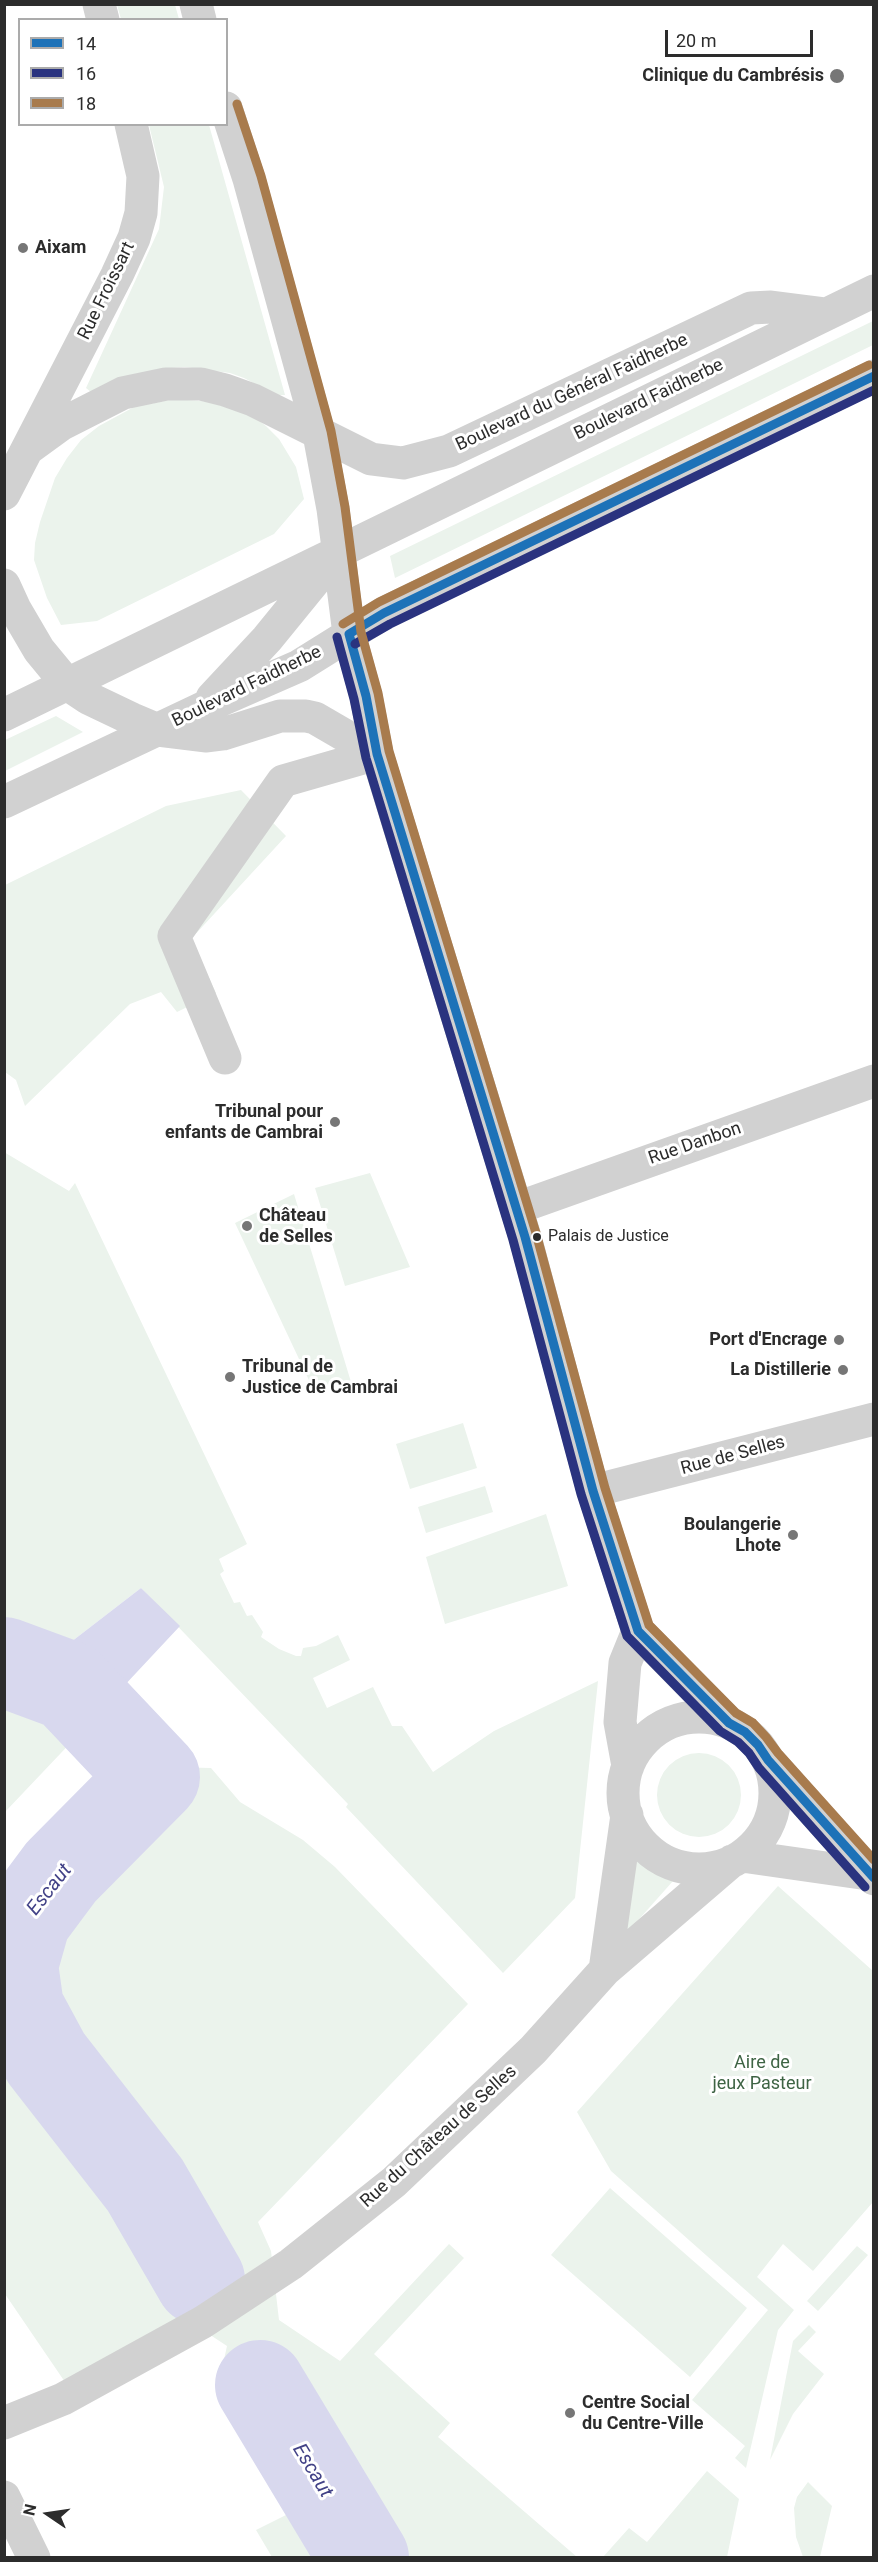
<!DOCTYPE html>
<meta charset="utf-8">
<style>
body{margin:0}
#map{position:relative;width:878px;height:2562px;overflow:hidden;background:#fff;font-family:Roboto,sans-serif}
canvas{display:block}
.frame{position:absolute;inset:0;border:6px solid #2c2c2c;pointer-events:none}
.legend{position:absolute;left:18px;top:18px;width:210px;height:108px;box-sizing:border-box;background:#fff;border:2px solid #ababab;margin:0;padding:8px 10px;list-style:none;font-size:18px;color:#2c2c2c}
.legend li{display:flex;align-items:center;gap:12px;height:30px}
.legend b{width:30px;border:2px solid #ababab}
.north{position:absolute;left:18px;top:2484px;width:60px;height:60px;-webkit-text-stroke:4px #fff;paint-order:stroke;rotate:283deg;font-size:16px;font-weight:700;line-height:24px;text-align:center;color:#2c2c2c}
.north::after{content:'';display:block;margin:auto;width:21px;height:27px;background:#2c2c2c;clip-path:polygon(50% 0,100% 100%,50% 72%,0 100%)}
.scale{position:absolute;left:665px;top:30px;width:148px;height:27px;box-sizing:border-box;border:3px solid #2c2c2c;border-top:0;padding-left:8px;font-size:18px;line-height:21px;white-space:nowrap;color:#2c2c2c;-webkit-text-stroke:4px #fff;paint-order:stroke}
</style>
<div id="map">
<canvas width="878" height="2562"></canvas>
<div class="frame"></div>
<ul class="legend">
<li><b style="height:8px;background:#1d72b8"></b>14</li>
<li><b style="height:8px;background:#2a337f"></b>16</li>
<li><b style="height:8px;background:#a87b4d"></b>18</li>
</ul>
<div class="north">N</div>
<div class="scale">20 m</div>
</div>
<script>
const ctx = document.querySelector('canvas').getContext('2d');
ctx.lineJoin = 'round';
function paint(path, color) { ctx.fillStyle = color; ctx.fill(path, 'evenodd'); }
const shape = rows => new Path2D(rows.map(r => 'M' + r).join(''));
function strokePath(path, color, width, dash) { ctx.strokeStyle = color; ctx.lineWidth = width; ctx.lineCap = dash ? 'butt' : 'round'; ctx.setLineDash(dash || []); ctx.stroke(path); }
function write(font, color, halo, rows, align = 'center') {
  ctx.font = font + ' Roboto,sans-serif'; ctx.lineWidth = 6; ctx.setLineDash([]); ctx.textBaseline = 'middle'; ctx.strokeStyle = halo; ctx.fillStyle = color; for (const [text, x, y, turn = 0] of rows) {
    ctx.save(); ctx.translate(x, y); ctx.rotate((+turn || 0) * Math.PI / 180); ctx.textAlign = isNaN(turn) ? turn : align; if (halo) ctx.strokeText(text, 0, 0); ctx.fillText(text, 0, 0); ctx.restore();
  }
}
paint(shape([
 [117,5,175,5,179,19,121,19],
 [149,125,209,125,285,395,276,395,244,378,230,373,185,367,171,368,91,392,86,388,159,229,164,187],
 [873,321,873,345,395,578,390,556],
 [174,399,214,402,252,415,266,426,279,439,296,467,304,499,274,534,97,621,61,625,47,598,34,560,35,543,40,522,55,478,67,458,81,440,99,426,134,407],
 [56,716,83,732,5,771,5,740],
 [241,790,286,836,191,939,216,993,177,1012,161,992,130,1004,25,1106,16,1080,5,1072,5,885,166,806],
 [4,1152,69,1191,75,1183,247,1544,219,1559,224,1571,220,1574,234,1603,240,1602,247,1616,252,1615,263,1632,261,1637,279,1649,296,1656,301,1656,303,1648,316,1646,338,1635,350,1660,313,1678,327,1708,373,1687,392,1726,402,1726,433,1772,494,1731,598,1681,575,1898,503,1973,346,1807,348,1804,141,1588,58,1652,79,1734,5,1812],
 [370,1173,410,1267,345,1286,315,1188],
 [294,1194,351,1382,315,1393,235,1223],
 [463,1423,477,1468,410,1489,396,1444],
 [485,1486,493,1512,426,1533,418,1507],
 [546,1514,568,1586,445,1624,426,1557],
 '657 1795a42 42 0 1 1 84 0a42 42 0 1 1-84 0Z',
 [131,1766,211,1768,240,1802,303,1840,335,1867,468,2004,258,2222,271,2251,279,2320,340,2361,449,2244,464,2258,374,2354,450,2423,438,2437,577,2557,272,2557,256,2530,296,2510,217,2391,227,2346,183,2317,67,2385,5,2294,4,1901],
 [632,1858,673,1881,625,1935],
 [778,1886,873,1971,873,2202,813,2271,783,2244,757,2277,794,2310,778,2330,746,2468,735,2458,745,2446,692,2400,768,2310,611,2171,577,2112],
 [610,2188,747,2308,690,2377,551,2255],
 [857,2246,868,2255,818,2311,807,2301],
 [809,2325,816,2332,798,2351,824,2374,793,2414,770,2460,793,2341],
 [707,2471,739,2499,727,2557,603,2557,629,2528,647,2542],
 [808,2482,832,2506,820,2557,803,2557,796,2537,794,2508,797,2497]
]), '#ebf3ec');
paint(shape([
 [141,1588,180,1626,79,1734,5,1706,5,1631,58,1652]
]), '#d8d8ee');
strokePath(shape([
 [4,1662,69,1686,155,1777,61,1872,26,1919,13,1965,19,2008,46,2058,145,2185,200,2280],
 [260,2385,364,2558]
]), '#d8d8ee', 90);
strokePath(shape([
 [99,4,103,20],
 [196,4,200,20],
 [226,108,249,179,319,434,333,509,349,634,366,696,377,754,525,1237,593,1491,638,1631,729,1723],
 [29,448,62,424,123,393,166,384,201,384,225,390,253,400,371,459,403,463,449,451,751,308,771,307,826,314],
 [4,494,117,275,134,238,141,213,143,176,131,124],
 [4,585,15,609,39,650,67,684,88,698,132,719,158,730,207,736,223,734,280,716,306,716,315,718,377,754],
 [212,698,267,639,333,558],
 [4,715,874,291],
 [4,802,203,708,299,666,384,613,874,376],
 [225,1058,174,936,283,781,377,754],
 [517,1208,874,1081],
 [593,1491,874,1419],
 '623 1793a76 76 0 1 1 152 0a76 76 0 1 1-152 0Z',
 [768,1760,874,1879],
 [628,1766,620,1722,625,1663,638,1631],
 [742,1856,868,1874],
 [605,1970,627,1815],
 [4,2423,63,2399,203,2322,291,2264,394,2182,533,2050,605,1970,732,1861],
 [4,2497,34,2558]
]), '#d1d1d1', 33);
strokePath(shape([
 [349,634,366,696,377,754,525,1237,593,1491,638,1631,729,1723,745,1732,758,1745,768,1760,874,1878],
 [349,634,384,613,874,376]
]), '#1d72b8', 9);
strokePath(shape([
 [337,637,354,699,366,758,513,1240,581,1494,627,1636,720,1731,738,1742,749,1753,759,1768,865,1887],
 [355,644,390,624,874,390]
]), '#2a337f', 9);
strokePath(shape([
 [237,104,261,176,331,431,345,507,361,632,378,693,389,751,536,1233,605,1488,649,1625,736,1713,753,1723,766,1737,778,1753,874,1860],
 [343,624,379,602,869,365]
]), '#a87b4d', 9);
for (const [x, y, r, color] of [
 [837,76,8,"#767676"],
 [23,248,6,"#767676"],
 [335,1122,6,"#767676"],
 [247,1226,6,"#767676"],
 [537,1237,5,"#2c2c2c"],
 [839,1340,6,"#767676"],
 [843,1370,6,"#767676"],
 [230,1377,6,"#767676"],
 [793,1535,6,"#767676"],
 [570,2413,6,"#767676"]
]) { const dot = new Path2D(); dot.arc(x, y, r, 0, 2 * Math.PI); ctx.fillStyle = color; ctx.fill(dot); strokePath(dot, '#fff', 2); }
write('16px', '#2c2c2c', '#fff', [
 ["Palais de Justice",548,1237]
], 'left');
write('bold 18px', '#2c2c2c', '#fff', [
 ["Clinique du Cambrésis",824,76],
 ["Aixam",35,248,"left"],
 ["Tribunal pour",323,1112],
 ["enfants de Cambrai",323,1133],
 ["Château",259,1216,"left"],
 ["de Selles",259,1237,"left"],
 ["Port d'Encrage",827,1340],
 ["Tribunal de",242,1367,"left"],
 ["Justice de Cambrai",242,1388,"left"],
 ["La Distillerie",831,1370],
 ["Boulangerie",781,1525],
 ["Lhote",781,1546],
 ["Centre Social",582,2403,"left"],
 ["du Centre-Ville",582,2424,"left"]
], 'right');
write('18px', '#2c2c2c', '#fff', [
 ["Rue Froissart",107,291,-64],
 ["Boulevard du Général Faidherbe",572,393,-25],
 ["Boulevard Faidherbe",649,400,-26],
 ["Boulevard Faidherbe",247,687,-26],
 ["Rue Danbon",695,1144,-19],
 ["Rue de Selles",733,1456,-15],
 ["Rue du Château de Selles",439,2137,-42]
]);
write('18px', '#3e6444', '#fff', [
 ["Aire de",762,2063],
 ["jeux Pasteur",762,2084]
]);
write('italic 20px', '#424287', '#fff', [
 ["Escaut",50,1890,-52],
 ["Escaut",312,2471,59]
]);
</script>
